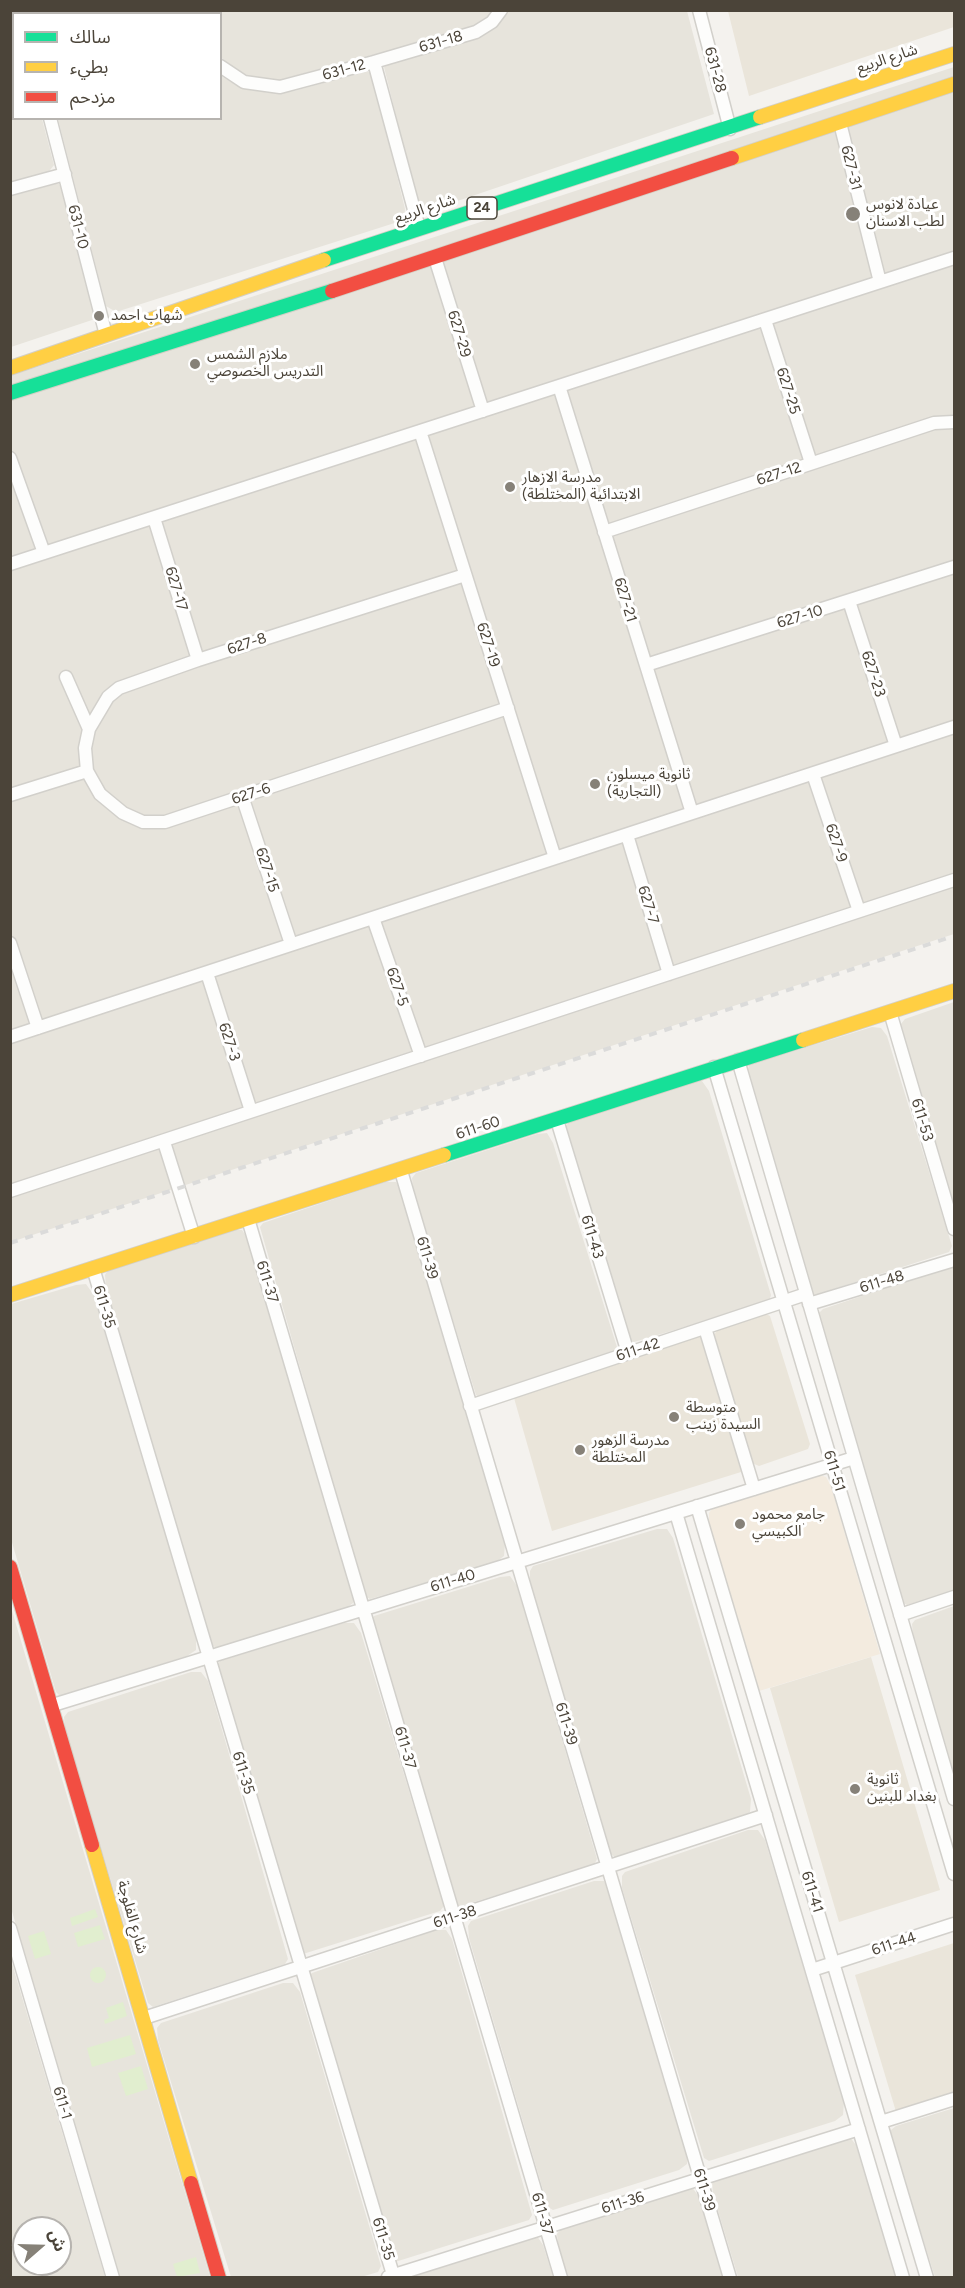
<!DOCTYPE html>
<meta charset="utf-8">
<style>
body{margin:0}
#map{position:relative;width:965px;height:2288px;overflow:hidden;background:#f4f2ee;font-family:Figtree,"Noto Sans Arabic",sans-serif}
canvas{display:block}
.frame{position:absolute;inset:0;border:12px solid #4b4439;pointer-events:none}
.legend{position:absolute;left:12px;top:12px;width:210px;height:108px;box-sizing:border-box;background:#fff;border:2px solid #b7b4b0;margin:0;padding:8px 10px;list-style:none;font-size:18px;color:#4b4439}
.legend li{display:flex;align-items:center;gap:12px;height:30px}
.legend b{width:30px;border:2px solid #b7b4b0}
.north{position:absolute;left:12px;top:2216px;width:60px;height:60px;box-sizing:border-box;background:#fff;border:2px solid #b7b4b0;border-radius:50%;rotate:70deg;font-size:16px;font-weight:700;line-height:24px;text-align:center;color:#4b4439}
.north::after{content:'';display:block;margin:auto;width:21px;height:27px;background:#868178;clip-path:polygon(50% 0,100% 100%,50% 72%,0 100%)}
</style>
<div id="map">
<canvas width="965" height="2288"></canvas>
<div class="frame"></div>
<ul class="legend">
<li><b style="height:8px;background:#16e098"></b>سالك</li>
<li><b style="height:8px;background:#ffcf43"></b>بطيء</li>
<li><b style="height:8px;background:#f24e42"></b>مزدحم</li>
</ul>
<div class="north">ش</div>
</div>
<script>
const ctx = document.querySelector('canvas').getContext('2d');
ctx.lineJoin = 'round';
function paint(path, color) { ctx.fillStyle = color; ctx.fill(path, 'evenodd'); }
const shape = rows => new Path2D(rows.map(r => 'M' + r).join(''));
function strokePath(path, color, width, dash) { ctx.strokeStyle = color; ctx.lineWidth = width; ctx.lineCap = dash ? 'butt' : 'round'; ctx.setLineDash(dash || []); ctx.stroke(path); }
function write(font, color, halo, rows, align = 'center') {
  ctx.font = font + ' Figtree,"Noto Sans Arabic",sans-serif'; ctx.lineWidth = 6; ctx.setLineDash([]); ctx.textBaseline = 'middle'; ctx.strokeStyle = halo; ctx.fillStyle = color; for (const [text, x, y, turn = 0] of rows) {
    ctx.save(); ctx.translate(x, y); ctx.rotate((+turn || 0) * Math.PI / 180); ctx.textAlign = isNaN(turn) ? turn : align; if (halo) ctx.strokeText(text, 0, 0); ctx.fillText(text, 0, 0); ctx.restore();
  }
}
paint(shape([
 [14,10,14,118,42,119,54,165,47,174,11,184,10,11],
 [186,10,187,13,31,14,30,11],
 [198,11,495,11,473,28,279,80,255,79,229,66,221,57,220,14,199,13],
 [507,11,687,11,714,114,425,212,417,201,384,67,389,63,471,40,485,33,500,21],
 [954,67,954,934,11,1242,10,376],
 [364,72,369,72,373,76,405,209,404,220,116,312,106,306,58,119,220,118,221,76,236,85,269,93,294,91],
 [55,184,59,184,62,188,95,319,11,347,11,196],
 [954,1002,954,1207,902,1035,901,1024,905,1019],
 [872,1027,881,1028,887,1036,952,1246,949,1252,815,1295,811,1292,746,1076,749,1065],
 [692,1081,702,1081,709,1091,771,1295,769,1302,634,1342,629,1339,567,1138,566,1126,569,1122],
 [547,1133,553,1143,617,1347,614,1354,481,1398,476,1395,413,1190,412,1178,416,1173,537,1134],
 [385,1182,396,1182,402,1191,505,1543,504,1556,496,1562,370,1599,365,1596,260,1227,263,1223],
 [233,1230,242,1230,246,1236,354,1590,353,1603,345,1609,216,1648,212,1645,106,1287,105,1275,108,1270],
 [946,1268,954,1268,954,1591,907,1605,902,1602,820,1325,819,1313,823,1309],
 [86,1284,93,1294,196,1636,196,1650,187,1656,60,1696,56,1692,11,1539,11,1304,76,1285],
 [657,1529,667,1529,673,1538,751,1799,750,1812,742,1818,616,1858,611,1854,530,1583,530,1571,533,1566],
 [510,1576,517,1586,597,1859,594,1865,458,1907,371,1620,374,1616,500,1577],
 [10,1604,210,2277,119,2277,11,1908],
 [954,1606,954,1776,913,1636,912,1624,915,1620],
 [344,1623,354,1623,361,1633,444,1906,440,1911,303,1954,217,1665,220,1661],
 [191,1672,201,1672,208,1681,288,1959,285,1964,153,2007,148,2003,65,1729,64,1717,68,1712],
 [748,1830,758,1830,765,1840,844,2102,843,2115,835,2121,709,2161,704,2158,622,1888,622,1876,625,1872],
 [594,1881,604,1881,610,1890,688,2151,687,2164,679,2170,553,2210,548,2207,469,1938,468,1926,471,1921],
 [436,1930,446,1930,452,1939,532,2215,529,2220,395,2262,308,1977,312,1973],
 [10,1960,11,1960,105,2277,11,2277],
 [24,2228,60,2228,60,2264,24,2264],
 [283,1983,293,1983,300,1992,381,2266,378,2272,361,2277,231,2277,158,2040,157,2028,161,2023],
 [954,2108,954,2277,935,2277,891,2138,891,2130,896,2126],
 [849,2136,856,2145,896,2277,738,2277,713,2194,712,2182,716,2178],
 [682,2187,692,2187,699,2197,723,2277,568,2277,558,2246,557,2234,561,2229],
 [537,2236,543,2245,553,2277,405,2278]
]), '#e7e4dc');
paint(shape([
 [819,1475,826,1477,831,1486,880,1654,759,1691,709,1525,709,1513,712,1509]
]), '#f3ebdf');
paint(shape([
 [728,11,954,11,954,27,749,96],
 [766,1314,770,1316,810,1444,808,1449,759,1466,752,1463,713,1337,717,1330],
 [700,1335,743,1467,741,1472,552,1531,514,1398],
 [871,1657,940,1890,839,1922,770,1688],
 [954,1943,954,2096,897,2115,855,1975]
]), '#eae5da');
paint(shape([
 [95,1909,98,1917,72,1926,70,1918],
 [100,1925,105,1939,78,1947,74,1933],
 [44,1931,51,1954,35,1959,28,1936],
 '90 1975a8 8 0 1 1 16 0a8 8 0 1 1-16 0Z',
 [123,2002,127,2016,105,2024,104,2020,109,2018,106,2008],
 [130,2035,136,2054,92,2067,87,2048],
 [141,2066,148,2089,126,2096,118,2073],
 [196,2257,200,2273,177,2277,173,2264]
]), '#e1eecf');
const street = shape([
 [21,10,22,14],
 [192,10,192,14],
 [699,10,730,129],
 [374,62,476,32,492,22,501,10],
 [220,66,244,82,280,87,374,62,419,228],
 [50,118,106,335],
 [840,123,880,282],
 [10,189,65,174],
 [435,258,483,411],
 [765,320,811,463],
 [559,386,692,813],
 [420,431,555,858],
 [10,458,44,553],
 [154,518,198,660],
 [604,532,934,423,954,422],
 [10,564,954,258],
 [849,601,896,746],
 [646,665,954,567],
 [66,677,89,729],
 [87,771,85,748,89,729,108,697,119,688,198,660,465,575],
 [813,774,859,911],
 [10,795,87,771,100,794,123,813,143,822,165,822,508,708],
 [242,796,291,944],
 [627,835,669,974],
 [373,918,421,1056],
 [10,943,38,1028],
 [207,973,251,1111],
 [890,1012,954,1229],
 [10,1037,954,727],
 [738,1060,954,1799],
 [714,1067,954,1874],
 [557,1120,628,1353],
 [164,1142,194,1237],
 [401,1171,730,2278],
 [10,1191,954,880],
 [248,1219,561,2278],
 [93,1268,394,2278],
 [809,1304,954,1260],
 [705,1328,754,1489],
 [470,1406,806,1294],
 [697,1506,927,2278],
 [676,1513,903,2278],
 [900,1615,954,1597],
 [53,1705,854,1458],
 [10,1928,113,2278],
 [812,1970,954,1924],
 [144,2018,766,1815],
 [881,2122,954,2099],
 [388,2277,859,2129]
]);
const fast = shape([
 [324,260,760,117],
 [10,393,332,291],
 [444,1155,803,1040]
]);
const slow = shape([
 [760,117,954,54],
 [732,158,954,84],
 [10,368,324,260],
 [803,1040,954,991],
 [10,1295,444,1155],
 [92,1845,191,2183]
]);
const jam = shape([
 [332,291,732,158],
 [10,1567,92,1845],
 [191,2183,219,2278]
]);
strokePath(street, '#d2d0cb', 15);
strokePath(fast, '#d3cfc5', 16);
strokePath(slow, '#d3cfc5', 16);
strokePath(jam, '#d3cfc5', 16);
strokePath(street, '#fdfdfc', 12);
strokePath(fast, '#16e098', 14);
strokePath(slow, '#ffcf43', 14);
strokePath(jam, '#f24e42', 14);
strokePath(shape([
 [10,1243,954,936]
]), '#dbdbda', 4, [8, 8]);
for (const [x, y, r, color] of [
 [853,214,8,"#868178"],
 [99,316,6,"#868178"],
 [195,364,6,"#868178"],
 [510,487,6,"#868178"],
 [595,784,6,"#868178"],
 [674,1417,6,"#868178"],
 [580,1450,6,"#868178"],
 [740,1524,6,"#868178"],
 [855,1789,6,"#868178"]
]) { const dot = new Path2D(); dot.arc(x, y, r, 0, 2 * Math.PI); ctx.fillStyle = color; ctx.fill(dot); strokePath(dot, '#fff', 2); }
for (const [x, y, w] of [
 [482,208,30]
]) { const box = new Path2D(); box.roundRect(x - w / 2, y - 11, w, 22, 4.5); ctx.fillStyle = '#fff'; ctx.fill(box); strokePath(box, '#4b4439', 1.5); }
write('bold 14px', '#4b4439', null, [
 ["24",482,208]
]);
write('15px', '#4b4439', '#fff', [
 ["631-18",441,42,-16],
 ["شارع الربيع",887,59,-18],
 ["631-12",344,70,-15],
 ["631-28",715,70,75],
 ["627-31",851,168,76],
 ["شارع الربيع",425,209,-18],
 ["631-10",78,227,76],
 ["627-29",459,334,73],
 ["627-25",788,391,72],
 ["627-12",779,474,-18],
 ["627-17",176,589,73],
 ["627-21",625,600,73],
 ["627-10",800,617,-17],
 ["627-8",247,644,-18],
 ["627-19",488,645,72],
 ["627-23",873,674,72],
 ["627-6",251,794,-18],
 ["627-9",836,843,71],
 ["627-15",267,870,72],
 ["627-7",648,905,73],
 ["627-5",397,987,71],
 ["627-3",229,1042,72],
 ["611-53",922,1120,73],
 ["611-60",478,1128,-18],
 ["611-43",592,1237,73],
 ["611-39",427,1258,74],
 ["611-37",267,1282,73],
 ["611-48",882,1282,-17],
 ["611-35",104,1307,73],
 ["611-42",638,1350,-18],
 ["611-51",834,1471,73],
 ["611-40",453,1581,-17],
 ["611-39",566,1724,73],
 ["611-37",405,1748,74],
 ["611-35",243,1773,73],
 ["611-41",812,1892,73],
 ["شارع الفلوجة",132,1917,74],
 ["611-38",455,1917,-18],
 ["611-44",894,1944,-18],
 ["611-1",62,2103,74],
 ["611-39",704,2190,73],
 ["611-36",623,2203,-17],
 ["611-37",542,2214,74],
 ["611-35",383,2239,73]
]);
write('15px', '#4b4439', '#fff', [
 ["عيادة لانوس",866,205],
 ["لطب الاسنان",866,222],
 ["شهاب احمد",111,316],
 ["ملازم الشمس",207,355],
 ["التدريس الخصوصي",207,372],
 ["مدرسة الازهار",522,478],
 ["الابتدائية (المختلطة)",522,495],
 ["ثانوية ميسلون",607,775],
 ["(التجارية)",607,792],
 ["متوسطة",686,1408],
 ["السيدة زينب",686,1425],
 ["مدرسة الزهور",592,1441],
 ["المختلطة",592,1458],
 ["جامع محمود",752,1515],
 ["الكبيسي",752,1532],
 ["ثانوية",867,1780],
 ["بغداد للبنين",867,1797]
], 'left');
</script>
